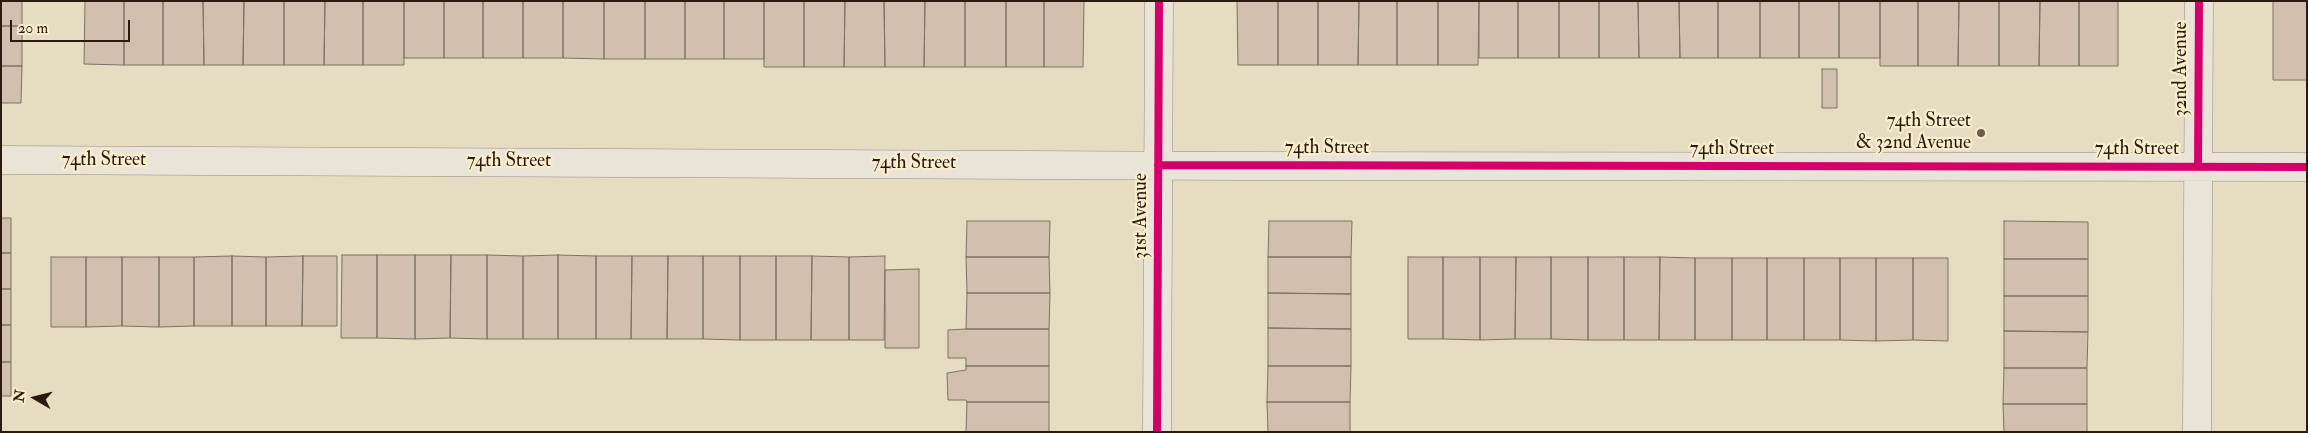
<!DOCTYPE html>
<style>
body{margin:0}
#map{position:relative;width:2308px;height:433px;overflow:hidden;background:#e6dcc1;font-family:"IM FELL Double Pica",serif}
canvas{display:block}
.frame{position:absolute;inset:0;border:2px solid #2c1910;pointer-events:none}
.north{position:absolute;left:10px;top:373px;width:50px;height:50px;-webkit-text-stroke:4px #f8edcd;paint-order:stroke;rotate:278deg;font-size:14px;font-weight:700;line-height:20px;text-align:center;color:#2c1910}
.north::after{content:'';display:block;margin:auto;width:18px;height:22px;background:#2c1910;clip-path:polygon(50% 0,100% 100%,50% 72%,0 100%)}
.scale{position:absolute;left:10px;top:20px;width:120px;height:22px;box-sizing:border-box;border:2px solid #2c1910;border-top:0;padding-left:6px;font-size:15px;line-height:18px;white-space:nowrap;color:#2c1910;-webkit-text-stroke:4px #f8edcd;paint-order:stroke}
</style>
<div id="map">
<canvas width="2308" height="433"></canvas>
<div class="frame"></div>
<div class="north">N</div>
<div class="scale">20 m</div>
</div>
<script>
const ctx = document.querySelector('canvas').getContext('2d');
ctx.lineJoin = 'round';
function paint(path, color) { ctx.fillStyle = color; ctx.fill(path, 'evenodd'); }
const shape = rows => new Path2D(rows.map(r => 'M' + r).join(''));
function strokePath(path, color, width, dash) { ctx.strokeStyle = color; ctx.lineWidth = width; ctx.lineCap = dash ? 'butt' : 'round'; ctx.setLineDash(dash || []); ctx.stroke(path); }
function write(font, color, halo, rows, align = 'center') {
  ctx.font = font + ' "IM FELL Double Pica",serif'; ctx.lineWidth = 4.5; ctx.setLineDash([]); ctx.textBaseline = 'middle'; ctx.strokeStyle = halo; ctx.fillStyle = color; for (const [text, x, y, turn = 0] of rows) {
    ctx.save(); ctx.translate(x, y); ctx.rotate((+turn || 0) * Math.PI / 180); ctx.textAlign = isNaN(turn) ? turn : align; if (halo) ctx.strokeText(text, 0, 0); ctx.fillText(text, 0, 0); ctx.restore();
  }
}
const building = shape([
 [1,1,22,1,22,26,1,26,1,1],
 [85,1,124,1,124,65,84,64,85,1],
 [124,1,163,1,163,65,124,65,124,1],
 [163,1,203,1,204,65,163,65,163,1],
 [203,1,244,1,243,65,204,65,203,1],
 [244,1,284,1,284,65,243,65,244,1],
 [284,1,325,1,324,65,284,65,284,1],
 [325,1,363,1,363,65,324,65,325,1],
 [363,1,404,1,404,65,363,65,363,1],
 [404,1,444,1,444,58,404,58,404,1],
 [444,1,483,1,483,58,444,58,444,1],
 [483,1,523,1,523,58,483,58,483,1],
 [523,1,563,1,563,58,523,58,523,1],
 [563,1,604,1,604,59,563,58,563,1],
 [604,1,645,1,645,59,604,59,604,1],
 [645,1,685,1,685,59,645,59,645,1],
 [685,1,724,1,724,59,685,59,685,1],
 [724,1,764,1,764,59,724,59,724,1],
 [764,1,804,1,804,67,764,67,764,1],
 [804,1,845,1,844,67,804,67,804,1],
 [845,1,884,1,885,67,844,67,845,1],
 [884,1,925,1,924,67,885,67,884,1],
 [925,1,965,1,965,67,924,67,925,1],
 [965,1,1006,1,1006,67,965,67,965,1],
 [1006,1,1044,1,1044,67,1006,67,1006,1],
 [1044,1,1084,1,1083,67,1044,67,1044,1],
 [1237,1,1278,1,1278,65,1238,65,1237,1],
 [1278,1,1318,1,1318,65,1278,65,1278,1],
 [1318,1,1359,1,1358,65,1318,65,1318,1],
 [1359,1,1397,1,1397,65,1358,65,1359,1],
 [1397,1,1438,1,1438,65,1397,65,1397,1],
 [1438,1,1479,1,1478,65,1438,65,1438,1],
 [1479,1,1518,1,1518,58,1479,58,1479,1],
 [1518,1,1559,1,1559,58,1518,58,1518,1],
 [1559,1,1599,1,1599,58,1559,58,1559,1],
 [1599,1,1638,1,1639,58,1599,58,1599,1],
 [1638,1,1679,1,1680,58,1639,58,1638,1],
 [1679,1,1718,1,1718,58,1680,58,1679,1],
 [1718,1,1760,1,1760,58,1718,58,1718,1],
 [1760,1,1799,1,1799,58,1760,58,1760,1],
 [1799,1,1839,1,1839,58,1799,58,1799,1],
 [1839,1,1880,1,1880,58,1839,58,1839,1],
 [1880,1,1918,1,1918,66,1880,66,1880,1],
 [1918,1,1959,1,1958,66,1918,66,1918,1],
 [1959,1,1999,1,1999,66,1958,66,1959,1],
 [1999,1,2040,1,2039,66,1999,66,1999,1],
 [2040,1,2079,1,2079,66,2039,66,2040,1],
 [2079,1,2118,1,2118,66,2079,66,2079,1],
 [2273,1,2307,1,2307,80,2273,80,2273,1],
 [1,26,22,26,22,66,1,66,1,26],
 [1,66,22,66,21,103,1,103,1,66],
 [1822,69,1837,69,1837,108,1822,108,1822,69],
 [1,218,11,218,11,253,1,253,1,218],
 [967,221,1050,221,1049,257,966,257,967,221],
 [1269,221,1352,221,1351,257,1268,257,1269,221],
 [2004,221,2088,222,2088,259,2004,259,2004,221],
 [1,253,11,253,11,289,1,289,1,253],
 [342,255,377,255,377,338,341,338,342,255],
 [377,255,415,255,415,339,377,338,377,255],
 [415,255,451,255,450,338,415,339,415,255],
 [451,255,487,255,487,339,450,338,451,255],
 [487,255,523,256,523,339,487,339,487,255],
 [558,255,558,339,523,339,523,256,558,255],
 [558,255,596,256,596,339,558,339,558,255],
 [232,256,232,326,194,326,194,257,232,256],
 [232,256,266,257,266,326,232,326,232,256],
 [303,256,302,326,266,326,266,257,303,256],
 [303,256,337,256,337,326,302,326,303,256],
 [596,256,632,256,631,339,596,339,596,256],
 [632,256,668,256,667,339,631,339,632,256],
 [668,256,703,256,703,339,667,339,668,256],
 [703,256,740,256,740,340,703,339,703,256],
 [740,256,776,256,776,340,740,340,740,256],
 [776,256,812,256,811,340,776,340,776,256],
 [812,256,849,257,849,340,811,340,812,256],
 [885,256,884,340,849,340,849,257,885,256],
 [51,257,86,257,86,327,51,327,51,257],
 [86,257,122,257,122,326,86,327,86,257],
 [122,257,159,257,159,327,122,326,122,257],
 [159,257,194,257,194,326,159,327,159,257],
 [966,257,1049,257,1050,293,967,293,966,257],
 [1268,257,1351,257,1351,294,1268,293,1268,257],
 [1408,257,1443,257,1443,339,1408,339,1408,257],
 [1443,257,1480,257,1480,340,1443,339,1443,257],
 [1480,257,1516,257,1515,339,1480,340,1480,257],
 [1516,257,1551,257,1551,339,1515,339,1516,257],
 [1551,257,1588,257,1588,340,1551,339,1551,257],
 [1588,257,1624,257,1624,340,1588,340,1588,257],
 [1624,257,1660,257,1659,340,1624,340,1624,257],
 [1660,257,1695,258,1695,340,1659,340,1660,257],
 [1695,258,1732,258,1732,340,1695,340,1695,258],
 [1732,258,1767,258,1767,340,1732,340,1732,258],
 [1767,258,1804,258,1804,340,1767,340,1767,258],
 [1804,258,1840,258,1840,340,1804,340,1804,258],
 [1840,258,1876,258,1876,341,1840,340,1840,258],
 [1876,258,1913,258,1913,340,1876,341,1876,258],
 [1913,258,1948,258,1948,341,1913,340,1913,258],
 [2004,259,2088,259,2088,296,2004,296,2004,259],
 [919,269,919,348,885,348,885,270,919,269],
 [1,289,11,289,11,325,1,325,1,289],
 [967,293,1050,293,1049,329,966,329,967,293],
 [1268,293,1351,294,1351,329,1268,328,1268,293],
 [2004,296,2088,296,2088,332,2004,331,2004,296],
 [1,325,11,325,11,362,1,362,1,325],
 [1268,328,1351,329,1351,366,1268,366,1268,328],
 [966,329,1049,329,1049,366,966,366,966,358,948,358,948,330,966,329],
 [2004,331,2088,332,2087,368,2004,368,2004,331],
 [1,362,11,362,11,396,1,396,1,362],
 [966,366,1049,366,1049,402,967,402,966,400,948,400,947,373,966,370,966,366],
 [1268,366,1351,366,1350,402,1267,402,1268,366],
 [2004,368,2087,368,2087,404,2003,404,2004,368],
 [967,402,1049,402,1049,432,966,432,967,402],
 [1267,402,1350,402,1350,432,1268,432,1267,402],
 [2003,404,2087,404,2087,432,2004,432,2003,404]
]);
paint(building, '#d2c0ae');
strokePath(building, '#7b7265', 1);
const minor = shape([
 [1,160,1232,166,2307,167],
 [1157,432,1159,1],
 [2197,432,2199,1]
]);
strokePath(minor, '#958c7c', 29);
strokePath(minor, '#e9e4d7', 28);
strokePath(shape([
 [1158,165,2307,167],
 [2198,166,2199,1],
 [1157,432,1159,1]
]), '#d6006c', 8);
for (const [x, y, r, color] of [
 [1981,133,5,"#6d5d4e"]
]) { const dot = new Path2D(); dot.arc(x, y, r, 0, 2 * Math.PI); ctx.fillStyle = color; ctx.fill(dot); strokePath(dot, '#f8edcd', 2); }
write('19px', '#2c1910', '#f8edcd', [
 ["32nd Avenue",2182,69,-90],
 ["74th Street",1327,149],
 ["74th Street",1732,150],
 ["74th Street",2137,150],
 ["74th Street",104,161],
 ["74th Street",509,162],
 ["74th Street",914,164],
 ["31st Avenue",1142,216,-90]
]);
write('19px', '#2c1910', '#f8edcd', [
 ["74th Street",1971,122],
 ["& 32nd Avenue",1971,144]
], 'right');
</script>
